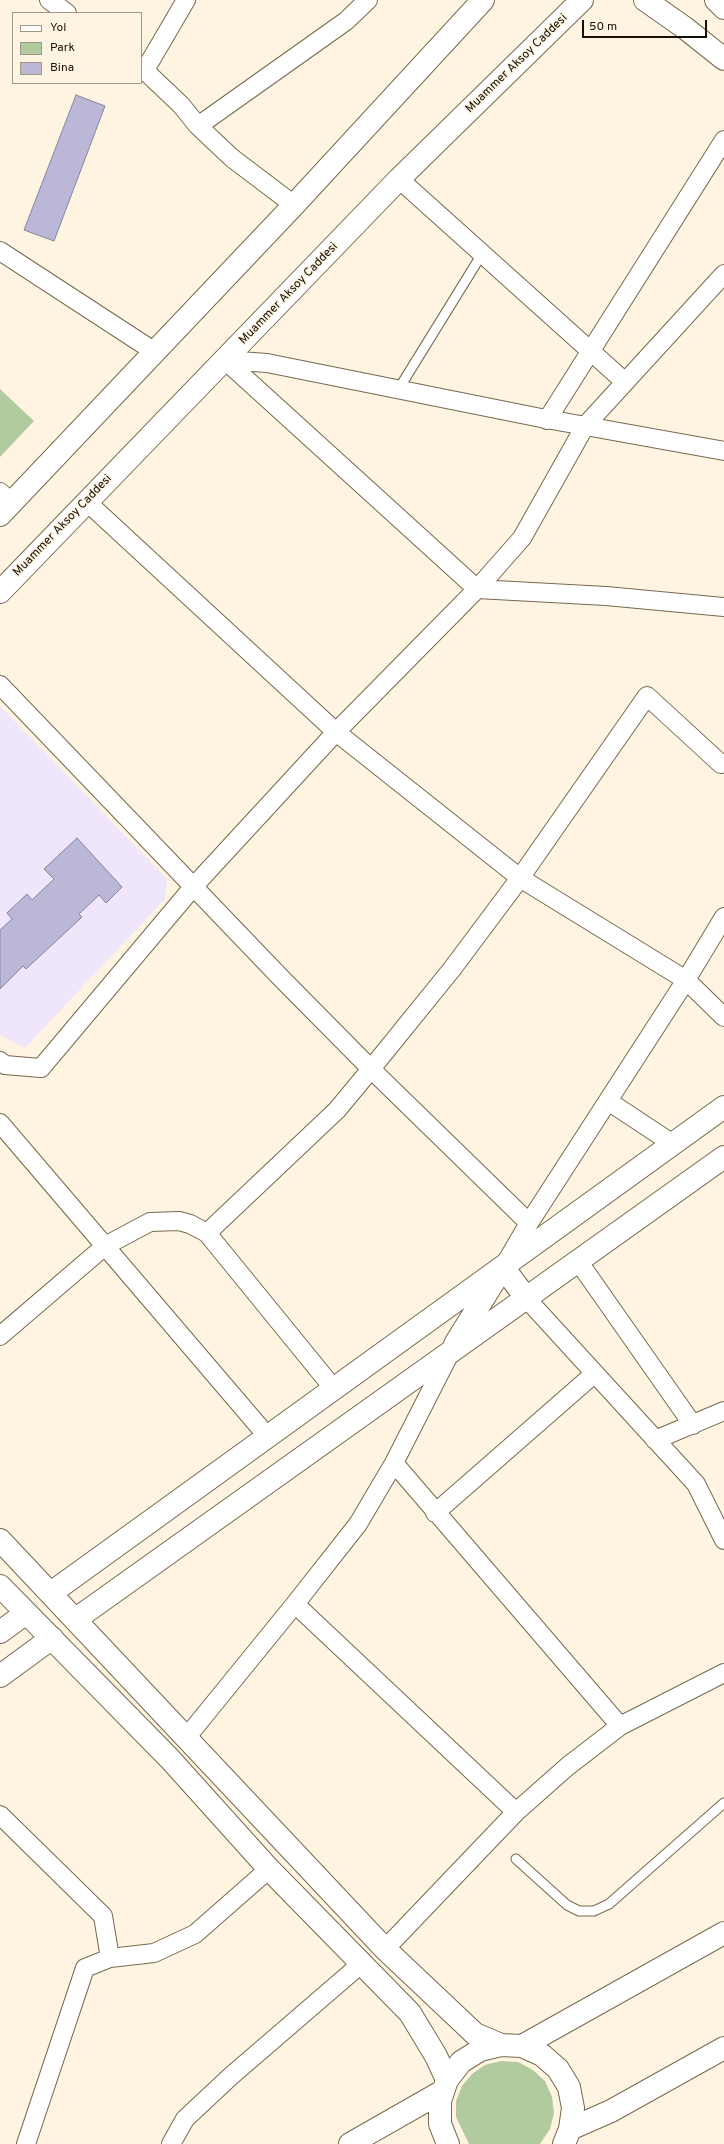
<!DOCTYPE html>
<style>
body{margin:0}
#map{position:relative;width:724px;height:2144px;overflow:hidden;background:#fef4e1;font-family:Overpass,sans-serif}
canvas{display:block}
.legend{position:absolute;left:12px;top:12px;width:130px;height:72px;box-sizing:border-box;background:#fef4e1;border:1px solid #a09889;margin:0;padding:5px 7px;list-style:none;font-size:12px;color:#140f05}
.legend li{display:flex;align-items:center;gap:8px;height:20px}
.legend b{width:20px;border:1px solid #a09889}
.scale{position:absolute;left:582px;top:20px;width:125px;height:18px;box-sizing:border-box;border:2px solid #140f05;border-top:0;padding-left:5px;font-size:12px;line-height:14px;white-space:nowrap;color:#140f05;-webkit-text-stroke:3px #fef4e1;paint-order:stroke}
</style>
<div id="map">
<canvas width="724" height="2144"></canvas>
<ul class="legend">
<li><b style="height:5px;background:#fff"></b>Yol</li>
<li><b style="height:11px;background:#b2cb9e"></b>Park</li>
<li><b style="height:11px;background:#bbb8d7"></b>Bina</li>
</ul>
<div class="scale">50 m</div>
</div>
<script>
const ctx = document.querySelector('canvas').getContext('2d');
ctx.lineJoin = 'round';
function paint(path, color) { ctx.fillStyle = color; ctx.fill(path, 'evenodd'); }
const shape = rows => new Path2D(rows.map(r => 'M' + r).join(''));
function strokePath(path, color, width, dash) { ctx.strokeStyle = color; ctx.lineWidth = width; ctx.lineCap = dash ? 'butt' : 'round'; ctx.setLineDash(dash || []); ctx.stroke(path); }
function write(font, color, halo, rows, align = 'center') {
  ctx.font = font + ' Overpass,sans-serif'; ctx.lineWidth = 3; ctx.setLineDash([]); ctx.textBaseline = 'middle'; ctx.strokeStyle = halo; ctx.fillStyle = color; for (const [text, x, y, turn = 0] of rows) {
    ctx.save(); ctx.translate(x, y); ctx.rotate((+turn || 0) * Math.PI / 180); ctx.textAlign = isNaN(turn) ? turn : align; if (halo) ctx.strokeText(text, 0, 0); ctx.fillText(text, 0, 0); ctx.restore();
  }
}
paint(shape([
 [0,706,167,879,165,899,25,1048,0,1035]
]), '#efe6fc');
paint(shape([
 [0,389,34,421,0,457],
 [501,2061,518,2062,533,2070,545,2081,552,2097,554,2113,550,2129,540,2144,469,2144,456,2117,456,2101,462,2086,472,2074,485,2065]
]), '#b2cb9e');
const building = shape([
 [76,95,105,106,54,241,24,230,76,95],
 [77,838,122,887,106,903,99,895,79,914,82,917,26,969,23,966,0,989,0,930,12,919,7,913,27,894,32,900,54,879,44,869,77,838]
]);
paint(building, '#bbb8d7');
strokePath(building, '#8683a0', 1);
const service = shape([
 [398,390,482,254],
 [516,1859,567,1905,579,1911,594,1911,609,1904,724,1803]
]);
const minor = shape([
 [49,0,67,13],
 [141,67,181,105,198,126,346,21,368,0],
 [145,70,186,0],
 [198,126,232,158,294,205],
 [399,179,625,382],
 [0,251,155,352],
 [225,360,477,589,606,596,724,607],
 [225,360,267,363,541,418,724,451],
 [547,420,724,140],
 [0,492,12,503],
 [87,502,336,732,520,878,686,980,724,1017],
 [0,685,282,979,371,1069,529,1223],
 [0,1061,5,1065,41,1068,194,886,336,732,477,589,522,538,585,426,724,274],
 [608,1101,673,1144],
 [0,1123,268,1437],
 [207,1233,337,1110,371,1069,452,969,520,878,647,696,721,764],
 [578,1261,693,1425],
 [505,1264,529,1223,686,980,724,917],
 [526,1298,696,1484,724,1540],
 [0,1336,105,1246,150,1222,179,1221,190,1224,207,1233,334,1389],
 [655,1440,724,1411],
 [394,1463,620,1726],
 [435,1513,594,1374],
 [295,1604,516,1812],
 [186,1738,295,1604,358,1524,394,1463,450,1353],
 [0,1815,103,1916,110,1958],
 [385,1949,516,1812,568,1766,620,1726,724,1673],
 [26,2144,85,1968,110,1958,154,1953,195,1934,269,1869],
 [171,2144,185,2119,231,2076,361,1964]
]);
const tertiary = shape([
 [645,0,685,28,724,59],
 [716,0,724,8],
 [455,1344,503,1267,526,1298],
 [51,1593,724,1107],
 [76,1619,724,1157],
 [0,1632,26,1613],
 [0,1676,52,1638]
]);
const secondary = shape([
 [0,515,294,205,483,0],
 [0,592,399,179,582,0]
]);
const primary = shape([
 [0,1540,385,1949,475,2034,501,2045],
 [0,1586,170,1759,269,1869,410,2013,436,2056,447,2080],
 [522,2046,724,1933],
 [570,2129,611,2111,724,2048],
 [350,2144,443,2091],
 [448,2144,440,2124,440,2101,447,2080,461,2062,480,2050,501,2045,522,2046,542,2055,558,2069,569,2087,573,2108,570,2129,564,2144]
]);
strokePath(service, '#78694e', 11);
strokePath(minor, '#78694e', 20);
strokePath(tertiary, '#78694e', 24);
strokePath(secondary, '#78694e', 24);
strokePath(primary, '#78694e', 24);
strokePath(service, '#fff', 9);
strokePath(minor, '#fff', 18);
strokePath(tertiary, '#fff', 22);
strokePath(secondary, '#fff', 22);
strokePath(primary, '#fff', 22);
write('12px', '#140f05', '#fef4e1', [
 ["Muammer Aksoy Caddesi",517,64,-44],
 ["Muammer Aksoy Caddesi",289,294,-46],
 ["Muammer Aksoy Caddesi",63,526,-46]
]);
</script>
